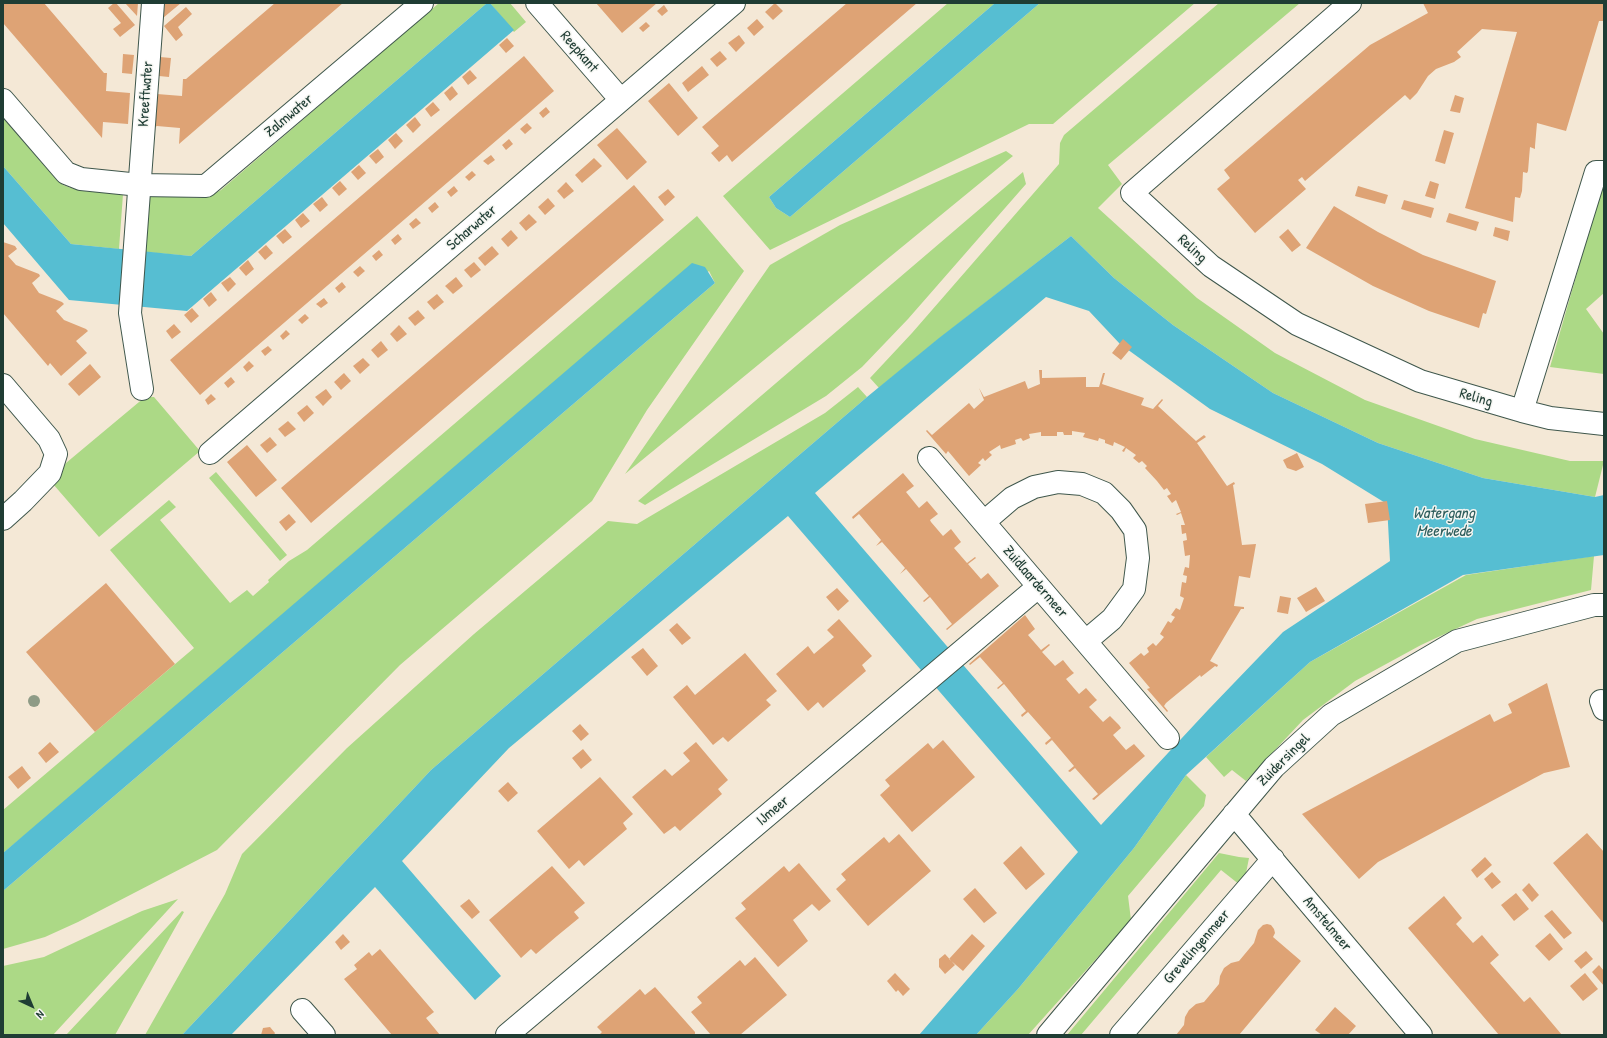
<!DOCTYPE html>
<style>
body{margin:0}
#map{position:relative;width:1607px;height:1038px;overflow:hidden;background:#f4e8d6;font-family:"Patrick Hand",sans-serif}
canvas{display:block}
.frame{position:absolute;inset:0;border:4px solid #1f3d34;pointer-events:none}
.north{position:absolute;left:12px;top:986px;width:40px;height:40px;-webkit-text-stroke:3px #f6f6f2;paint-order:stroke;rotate:136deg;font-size:11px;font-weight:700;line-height:16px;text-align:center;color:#1f3d34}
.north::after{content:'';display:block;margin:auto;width:14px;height:18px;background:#1f3d34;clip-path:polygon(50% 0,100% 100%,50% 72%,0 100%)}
</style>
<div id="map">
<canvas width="1607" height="1038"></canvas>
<div class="frame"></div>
<div class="north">N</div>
</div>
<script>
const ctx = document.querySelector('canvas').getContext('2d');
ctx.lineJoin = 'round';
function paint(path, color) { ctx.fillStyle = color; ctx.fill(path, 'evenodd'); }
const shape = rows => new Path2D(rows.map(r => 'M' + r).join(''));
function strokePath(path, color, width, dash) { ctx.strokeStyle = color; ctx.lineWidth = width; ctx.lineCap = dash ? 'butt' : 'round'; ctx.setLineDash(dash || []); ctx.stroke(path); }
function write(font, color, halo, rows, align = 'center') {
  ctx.font = font + ' "Patrick Hand",sans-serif'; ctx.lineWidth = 3; ctx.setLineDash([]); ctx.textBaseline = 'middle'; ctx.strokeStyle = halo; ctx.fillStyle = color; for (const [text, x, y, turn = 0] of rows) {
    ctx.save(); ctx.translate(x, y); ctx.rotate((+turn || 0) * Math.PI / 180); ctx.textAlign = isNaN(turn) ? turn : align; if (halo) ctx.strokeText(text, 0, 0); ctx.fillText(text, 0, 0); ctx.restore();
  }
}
paint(shape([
 [439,3,487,3,191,256,145,252,149,195,201,198,210,196,221,190],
 [490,3,510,3,526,22,514,32],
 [948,3,995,3,769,197,776,208,790,217,1040,3,1195,3,1053,124,1029,124,770,250,723,196],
 [1219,3,1300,3,1108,165,1122,184,1098,208,1197,298,1275,353,1365,400,1475,439,1570,461,1604,461,1595,497,1483,478,1378,443,1273,393,1173,325,1114,278,1071,236,940,338,879,388,870,378,912,333,1059,164,1060,143,1064,135],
 [3,118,55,178,63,185,71,188,84,191,123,194,119,249,71,244,3,166],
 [1006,151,1013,156,625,474,770,265,840,225],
 [1023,172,1026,184,908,319,862,367,826,396,645,505,638,501],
 [1603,183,1604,293,1586,309,1604,334,1604,374,1550,367],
 [697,216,744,271,647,410,592,501,400,665,217,850,78,922,45,937,3,949,3,891,715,283,709,271,3,853,3,810,194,648,110,550,169,500,176,507,160,520,230,603,247,590,253,596,269,582,268,580,289,561,307,550],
 [858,387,867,397,431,770,182,1035,145,1035,225,894,242,854,347,748,474,634,608,521,637,524,825,413],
 [145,397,154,397,200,451,99,537,53,484,66,463],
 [216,472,287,555,280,561,209,478],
 [1594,556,1591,590,1477,619,1421,645,1355,681,1303,720,1246,781,1232,770,1224,777,1206,757,1310,662,1466,575],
 [1186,775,1206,795,1204,806,1128,896,1131,920,1028,1035,976,1035,1018,989,1134,848],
 [1219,853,1239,857,1249,858,1246,873,1240,885,1221,870,1081,1035,1067,1035],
 [178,899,53,1035,3,1035,3,966,44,957,142,911],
 [182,911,184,912,115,1035,66,1035]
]), '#acd986');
paint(shape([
 [487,3,490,3,514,30,187,311,69,300,3,223,3,166,71,244,191,256],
 [995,3,1040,3,790,217,776,208,769,197],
 [1071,236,1114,278,1173,325,1273,393,1378,443,1483,478,1595,497,1604,495,1604,555,1463,575,1310,662,1186,775,1134,848,1018,989,976,1035,919,1035,1078,852,788,516,509,748,402,861,501,976,475,1000,375,887,231,1035,182,1035,431,770,867,397,939,338],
 [1046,297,1089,311,1120,344,1210,409,1322,464,1387,504,1390,561,1283,632,1208,710,1101,825,815,493],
 [692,263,705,267,715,283,3,891,3,853]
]), '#56bed2');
paint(shape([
 [3,3,44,3,104,73,107,73,106,91,130,93,128,124,103,122,102,138,3,23],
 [114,3,116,3,135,25,120,37,113,29,121,23,108,8],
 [125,3,138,3,137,16],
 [165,3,181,3,163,18],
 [275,3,343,3,179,144,180,128,157,126,155,127,157,94,182,96,183,79,186,79],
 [596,3,657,3,622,33],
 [775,3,783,11,773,20,765,12],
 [847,3,917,3,732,162,727,155,719,162,711,153,719,146,702,127],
 [1423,3,1604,3,1604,21,1599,21,1566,131,1537,123,1535,146,1535,149,1530,147,1528,171,1527,173,1523,172,1522,191,1520,198,1515,197,1513,222,1465,208,1517,32,1482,29,1457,52,1461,57,1454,62,1436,69,1428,76,1417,93,1410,100,1405,95,1305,181,1302,177,1298,180,1306,189,1255,233,1217,189,1230,178,1224,170,1370,45,1428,13],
 [664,5,668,11,662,16,657,11],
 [186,7,192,14,178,27,183,35,176,41,164,26],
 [757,19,764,27,754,36,747,28],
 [646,22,650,26,643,32,639,28],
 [739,35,745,43,736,52,728,43],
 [507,38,514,46,506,53,499,45],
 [720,51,727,59,717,67,710,59],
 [123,54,134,55,132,74,122,73],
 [524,56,554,91,200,395,170,360],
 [160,57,171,58,169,77,159,76],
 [702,66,709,75,688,92,682,83],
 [470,70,477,78,468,85,462,77],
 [669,83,698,118,678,136,648,101],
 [452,86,458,94,450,101,444,93],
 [1455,95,1464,98,1460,113,1450,111],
 [433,102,440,110,431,117,425,109],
 [546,107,550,112,543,118,539,113],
 [415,117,421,125,413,133,406,125],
 [527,123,532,128,525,134,520,129],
 [617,128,647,162,627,180,597,145],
 [1444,130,1454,133,1445,164,1435,161],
 [396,133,403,141,395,149,388,140],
 [509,139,513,144,506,150,502,145],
 [378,149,384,157,376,164,369,156],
 [491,155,495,160,488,165,483,161],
 [594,158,602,166,582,183,575,175],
 [359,165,366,173,358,180,351,172],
 [472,171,476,175,469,181,465,177],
 [340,181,347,189,339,196,332,188],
 [1430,181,1439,184,1435,199,1425,196],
 [566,182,574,191,564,199,557,191],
 [634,185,664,220,311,523,281,488],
 [454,186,458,191,451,197,447,192],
 [1358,186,1388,195,1385,204,1355,196],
 [668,189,675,197,665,206,658,197],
 [322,197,328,205,320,212,313,204],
 [548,198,555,206,545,215,538,207],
 [1404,200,1434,208,1431,218,1401,209],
 [435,202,439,207,432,213,428,208],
 [1334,206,1378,232,1423,255,1496,281,1486,314,1483,313,1479,328,1429,311,1373,286,1306,248],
 [303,213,310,221,301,228,295,220],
 [1449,213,1479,222,1476,231,1446,222],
 [529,214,537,222,526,231,519,223],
 [416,218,421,223,413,229,409,224],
 [1495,227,1510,231,1508,241,1493,236],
 [285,229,292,237,283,244,276,236],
 [1288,229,1301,245,1292,252,1279,237],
 [511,230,518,238,508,247,501,239],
 [398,234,402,239,395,245,391,240],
 [3,242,15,246,17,249,8,256,16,265,39,274,40,276,32,283,39,293,62,302,64,304,56,311,64,320,86,329,88,331,76,341,87,353,61,376,50,363,48,366,3,313],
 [266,245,273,253,265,260,258,252],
 [492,246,499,254,485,266,478,258],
 [379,250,383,255,376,261,372,256],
 [248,260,254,269,246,276,239,268],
 [474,262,481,270,471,278,464,270],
 [360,266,365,271,358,277,353,272],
 [230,277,236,284,228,292,221,283],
 [456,277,463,286,453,294,445,286],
 [342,282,346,287,339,293,335,288],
 [211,292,217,300,209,307,203,299],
 [437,294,444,302,434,310,427,302],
 [324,298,328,303,321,308,316,304],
 [192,308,199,316,191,323,184,315],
 [418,310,425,318,415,326,408,318],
 [305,314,309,318,302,324,298,320],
 [174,324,181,332,172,339,166,331],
 [399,325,407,334,397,342,390,334],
 [286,330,290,334,283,340,280,336],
 [1123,339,1132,347,1121,360,1112,353],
 [381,341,388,350,378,358,371,350],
 [268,346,272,350,265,356,261,351],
 [363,358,370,365,360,374,353,366],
 [249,361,254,366,247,372,243,367],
 [90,364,101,377,79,396,68,384],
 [1039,370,1042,370,1042,378,1086,377,1086,387,1099,387,1103,373,1105,373,1102,384,1144,398,1141,405,1153,409,1162,399,1163,400,1158,406,1196,441,1204,435,1206,437,1197,443,1227,486,1234,482,1235,484,1233,485,1242,545,1256,544,1250,578,1239,576,1234,606,1244,607,1244,609,1241,609,1210,661,1218,665,1217,667,1215,666,1201,677,1200,675,1166,703,1164,706,1168,711,1167,712,1147,689,1150,688,1129,663,1141,653,1144,656,1149,652,1147,648,1153,643,1156,646,1164,637,1160,634,1168,621,1171,623,1175,617,1171,615,1176,608,1180,610,1184,598,1180,596,1182,582,1186,583,1187,576,1183,575,1185,567,1189,568,1190,555,1185,556,1183,541,1187,540,1186,533,1182,534,1181,525,1185,525,1181,513,1177,515,1176,514,1181,512,1176,500,1172,503,1167,496,1171,494,1167,488,1164,490,1157,481,1145,468,1147,466,1142,461,1139,463,1133,458,1136,455,1126,448,1124,452,1122,451,1125,447,1114,442,1113,446,1105,443,1105,440,1099,438,1098,441,1083,437,1085,433,1072,431,1072,435,1064,435,1063,432,1057,432,1057,436,1041,436,1041,432,1029,434,1030,438,1023,441,1021,438,1015,440,1016,444,1001,449,1000,445,989,452,992,455,985,461,983,458,978,463,981,465,969,476,948,451,946,454,926,431,927,430,932,435,969,403,974,409,984,400,979,388,984,397,1025,381,1028,389,1040,384],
 [344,373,351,381,341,390,334,382],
 [231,377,235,382,228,388,224,383],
 [326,389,332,397,323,406,315,397],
 [211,394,216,399,208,405,205,400],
 [307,405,314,413,304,422,297,413],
 [288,421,296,429,285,437,278,429],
 [270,437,277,445,267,453,260,445],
 [247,445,277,480,256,497,227,462],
 [1297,453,1304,467,1296,471,1287,468,1283,460],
 [903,473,914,486,906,492,919,508,927,501,938,514,930,520,931,522,943,536,951,529,961,542,954,548,967,563,975,557,976,558,968,564,981,579,988,573,999,586,947,630,946,629,952,624,930,597,924,602,923,601,929,596,906,569,900,574,905,568,882,542,876,546,881,540,859,514,853,519,852,517],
 [1387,501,1390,520,1368,523,1365,504],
 [289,514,296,522,286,531,279,522],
 [106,583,175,664,95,732,26,652],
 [1316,587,1325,601,1306,612,1297,598],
 [837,588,849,601,838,611,826,597],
 [1280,596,1291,598,1288,614,1277,612],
 [1025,615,1035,629,1028,635,1041,650,1049,644,1050,645,1042,652,1055,666,1063,660,1071,670,1074,673,1066,679,1079,694,1086,688,1095,698,1097,700,1089,707,1103,722,1110,716,1119,725,1121,728,1113,735,1126,750,1134,744,1145,756,1094,800,1092,799,1098,794,1075,768,1070,772,1068,771,1074,766,1052,740,1046,745,1045,743,1051,738,1028,712,1022,717,1021,715,1026,711,1004,684,998,689,997,688,1003,683,980,657,970,665,969,664],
 [839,619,872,656,862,665,866,671,823,708,818,702,808,711,776,674,808,646,814,654,834,637,827,630],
 [677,623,691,638,682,645,669,630],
 [643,648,658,666,647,676,631,657],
 [745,653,777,691,766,700,771,705,728,742,723,737,713,745,673,697,687,685,695,695],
 [1547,683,1570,767,1544,773,1378,862,1359,879,1302,814,1490,714,1494,722,1512,713,1508,704],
 [580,724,589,734,581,741,572,731],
 [943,740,975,777,912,832,880,795,890,786,885,780,928,743,933,749],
 [50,742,59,752,46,763,38,753],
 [696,742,728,780,718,789,722,794,680,831,675,826,664,834,632,797,665,769,672,776,690,761,683,753],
 [583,749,592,760,581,769,572,758],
 [22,766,31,778,18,789,8,777],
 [600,777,633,814,623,823,627,829,584,866,579,860,569,869,537,831],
 [508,782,518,793,508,802,498,791],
 [1587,833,1604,852,1604,924,1553,863],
 [899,834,931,871,868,926,836,889,846,880,841,874,884,837,889,843],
 [1021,846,1045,874,1026,890,1003,863],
 [1485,857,1492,865,1477,878,1471,870],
 [799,863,831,901,819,911,812,904,793,920,808,941,778,967,735,918,746,909,741,903,762,885,784,866,789,872],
 [552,866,585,903,574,912,579,918,557,936,536,954,531,949,521,958,489,920],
 [1492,872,1501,882,1492,889,1484,879],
 [1529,883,1539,895,1532,902,1522,890],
 [975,888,997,913,984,923,963,899],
 [1516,893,1529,909,1514,921,1501,905],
 [1444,896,1462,918,1456,924,1473,943,1482,935,1499,955,1490,963,1524,1002,1530,997,1562,1035,1499,1035,1426,949,1408,928],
 [469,899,480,912,472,919,460,906],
 [1552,910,1572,933,1564,939,1544,916],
 [1267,924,1271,925,1274,929,1275,933,1273,937,1301,961,1239,1035,1176,1035,1184,1025,1185,1017,1189,1010,1196,1004,1204,1002,1219,984,1220,976,1224,968,1231,963,1239,961,1254,943,1258,930,1263,925],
 [1550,933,1563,949,1549,961,1535,946],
 [343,934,350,942,341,950,335,942],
 [972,934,985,946,963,971,949,959],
 [380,949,434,1012,426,1018,440,1035,392,1035,344,979,357,969,354,965,369,952,372,956],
 [1586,951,1593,959,1581,969,1574,961],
 [945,954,955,965,945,974,939,967,939,959],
 [755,957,787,995,740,1035,711,1035,691,1012,702,1003,697,997,740,960,745,966],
 [1599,965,1604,971,1604,986,1592,972],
 [895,973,910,989,903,996,898,990,896,992,887,981],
 [1585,973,1598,989,1583,1001,1570,986],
 [655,987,695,1032,695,1035,599,1035,602,1032,597,1027,640,989,645,995],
 [1335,1007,1356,1026,1348,1035,1322,1035,1315,1030],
 [270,1027,275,1033,274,1035,261,1035,263,1028]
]), '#dea375');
const pedestrian = shape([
 [142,389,130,313,153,3]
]);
const minor = shape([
 [537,3,621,100],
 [1350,3,1132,193,1211,266,1297,324,1420,381,1522,411,1550,418,1604,424],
 [3,100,66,173,81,179,140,185,206,186,422,3],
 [3,385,49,439,56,454,50,473,23,501,3,519],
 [1522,411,1596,172,1604,172],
 [210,453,734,3],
 [929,458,1168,738],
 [984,522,1012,498,1034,487,1058,482,1082,484,1104,493,1121,510,1135,530,1138,558,1134,589,1112,619,1086,641],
 [1601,701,1604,709],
 [1234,814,1421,1035],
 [302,1010,324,1035],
 [507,1035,1038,587],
 [1048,1035,1274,767,1331,715,1457,641,1594,605,1604,605],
 [1121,1035,1273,859]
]);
strokePath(pedestrian, '#3f574c', 24);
strokePath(minor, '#3f574c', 24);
strokePath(pedestrian, '#fff', 22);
strokePath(minor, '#fff', 22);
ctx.fillStyle = '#8e9b86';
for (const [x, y] of [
 [34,701]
]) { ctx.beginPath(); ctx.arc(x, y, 6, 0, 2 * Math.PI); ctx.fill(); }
write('15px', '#1f3d34', '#f6f6f2', [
 ["Reepkant",579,52,49],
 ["Kreeftwater",146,94,-86],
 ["Zalmwater",289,116,-40],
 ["Scharwater",472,228,-41],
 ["Reling",1192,249,43],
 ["Reling",1476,398,16],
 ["Zuidlaardermeer",1035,582,49],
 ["Zuidersingel",1284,760,-45],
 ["IJmeer",773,811,-40],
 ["Amstelmeer",1327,924,50],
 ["Grevelingenmeer",1197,947,-49]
]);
write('italic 16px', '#2d5d5c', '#f6f6f2', [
 ["Watergang",1444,514],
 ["Meerwede",1444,532]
]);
</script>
